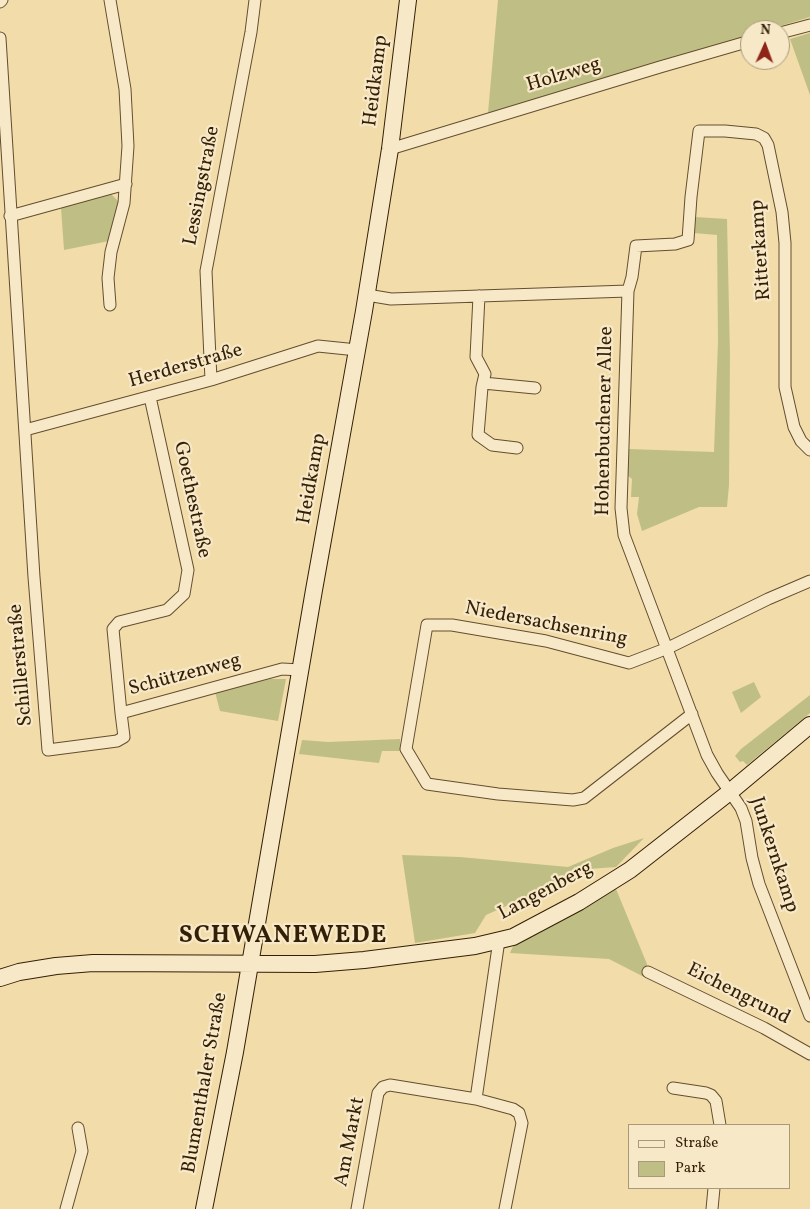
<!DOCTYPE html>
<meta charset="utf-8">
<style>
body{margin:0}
#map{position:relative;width:810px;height:1209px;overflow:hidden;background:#f2dcaa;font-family:Vollkorn,serif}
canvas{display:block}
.legend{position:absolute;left:628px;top:1124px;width:162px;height:65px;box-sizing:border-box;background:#f7e8c8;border:1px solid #a9987a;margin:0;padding:6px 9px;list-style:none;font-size:15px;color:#331f06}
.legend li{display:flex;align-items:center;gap:10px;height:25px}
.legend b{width:25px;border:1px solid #a9987a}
.north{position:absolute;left:740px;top:20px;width:50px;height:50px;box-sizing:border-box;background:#f7e8c8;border:1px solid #a9987a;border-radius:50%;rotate:2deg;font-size:14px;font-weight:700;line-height:20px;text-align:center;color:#331f06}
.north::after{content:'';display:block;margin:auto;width:18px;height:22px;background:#8f2418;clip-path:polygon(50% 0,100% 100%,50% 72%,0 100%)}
</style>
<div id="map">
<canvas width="810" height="1209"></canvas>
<ul class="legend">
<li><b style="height:6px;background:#f7e8c8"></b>Straße</li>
<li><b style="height:14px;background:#bfbf85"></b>Park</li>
</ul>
<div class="north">N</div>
</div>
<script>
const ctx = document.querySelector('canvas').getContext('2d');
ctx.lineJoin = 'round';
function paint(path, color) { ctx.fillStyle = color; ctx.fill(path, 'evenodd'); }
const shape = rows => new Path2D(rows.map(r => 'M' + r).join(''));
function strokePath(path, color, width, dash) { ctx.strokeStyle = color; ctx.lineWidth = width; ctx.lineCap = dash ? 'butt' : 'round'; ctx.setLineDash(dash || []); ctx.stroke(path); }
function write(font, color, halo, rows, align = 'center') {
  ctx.font = font + ' Vollkorn,serif'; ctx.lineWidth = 4.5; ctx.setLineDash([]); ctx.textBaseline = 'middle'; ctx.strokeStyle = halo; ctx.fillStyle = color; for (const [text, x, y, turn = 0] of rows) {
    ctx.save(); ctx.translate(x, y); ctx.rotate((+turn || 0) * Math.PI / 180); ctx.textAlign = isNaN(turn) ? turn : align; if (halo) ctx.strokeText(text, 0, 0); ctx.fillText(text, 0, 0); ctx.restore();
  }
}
paint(shape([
 [498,0,810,0,810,17,767,30,750,30,750,35,488,113],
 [810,33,810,95,790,39],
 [110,193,118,201,109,241,64,250,61,208],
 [695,217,727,219,730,356,729,485,727,507,699,507,642,531,637,514,639,497,631,497,632,479,627,475,629,449,714,452,718,341,717,235,694,233],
 [270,679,286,679,278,721,220,711,215,692],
 [754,682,761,697,741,713,732,692],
 [810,695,810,713,747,765,743,761,740,762,735,756,741,749],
 [400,739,400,751,382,751,379,763,299,754,302,740,328,742],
 [644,838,616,867,589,869,486,915,475,933,415,943,402,855,460,857,568,867,613,848],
 [616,889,647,964,646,978,609,959,510,953,516,940,535,935,583,909]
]), '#bfbf85');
const street = shape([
 [110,0,125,89,128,146,124,203,111,252,108,278,110,305],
 [0,2,2,0],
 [780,33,810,25],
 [0,38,34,577,48,750,117,741,124,737,121,713,282,669,301,670],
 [390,149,660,67,750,41],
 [10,216,126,184],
 [628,291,632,277,636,246,675,244,688,240,691,197,699,131,725,131,756,134,764,138,768,145,782,212,785,243,785,387,794,427,801,441,810,450],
 [367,295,391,299,628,291,621,508,624,535,707,755,717,773,741,808,746,821,752,858,759,884,810,1016],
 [479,296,476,357,485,374,482,387,478,435,492,445,517,448],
 [211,380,206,271,251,32,255,0],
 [483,383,535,388],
 [25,430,211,380,318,346,357,350],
 [121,713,113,629,119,622,167,610,184,594,188,570,150,397],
 [692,714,584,798,573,800,498,794,427,784,406,749,427,625,452,625,546,641,629,663,668,648,768,599,810,581],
 [648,972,764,1028,810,1054],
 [673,1088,706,1093,711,1095,716,1101,720,1125],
 [476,1099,513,1109,519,1113,522,1123,505,1209],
 [66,1209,82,1151,78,1128],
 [357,1209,378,1093,383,1087,390,1085,476,1099,499,940],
 [712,1209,714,1188]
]);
const secondary = shape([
 [0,978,19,972,56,966,93,963,315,964,364,960,475,946,513,937,579,902,630,870,731,791,810,725],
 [204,1209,235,1052,314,590,364,311,390,149,408,0]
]);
strokePath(street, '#634e2f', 13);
strokePath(secondary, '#331f06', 18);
strokePath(street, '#f7e8c8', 11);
strokePath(secondary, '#f7e8c8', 16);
write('20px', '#331f06', '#f7e8c8', [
 ["Holzweg",564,76,-17],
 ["Heidkamp",377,81,-83],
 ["Lessingstraße",203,186,-79],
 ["Ritterkamp",762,250,-94],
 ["Herderstraße",186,367,-16],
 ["Hohenbuchener Allee",606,421,-89],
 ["Heidkamp",313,479,-80],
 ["Goethestraße",191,500,78],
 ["Niedersachsenring",546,625,11],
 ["Schillerstraße",22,665,-95],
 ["Schützenweg",185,676,-15],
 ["Junkernkamp",773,855,72],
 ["Langenberg",546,892,-28],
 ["Eichengrund",738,995,27],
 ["Blumenthaler Straße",206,1083,-80],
 ["Am Markt",351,1142,-79]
]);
ctx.letterSpacing = '1px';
write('bold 25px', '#331f06', '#f7e8c8', [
 ["SCHWANEWEDE",283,937]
]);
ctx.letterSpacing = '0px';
</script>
